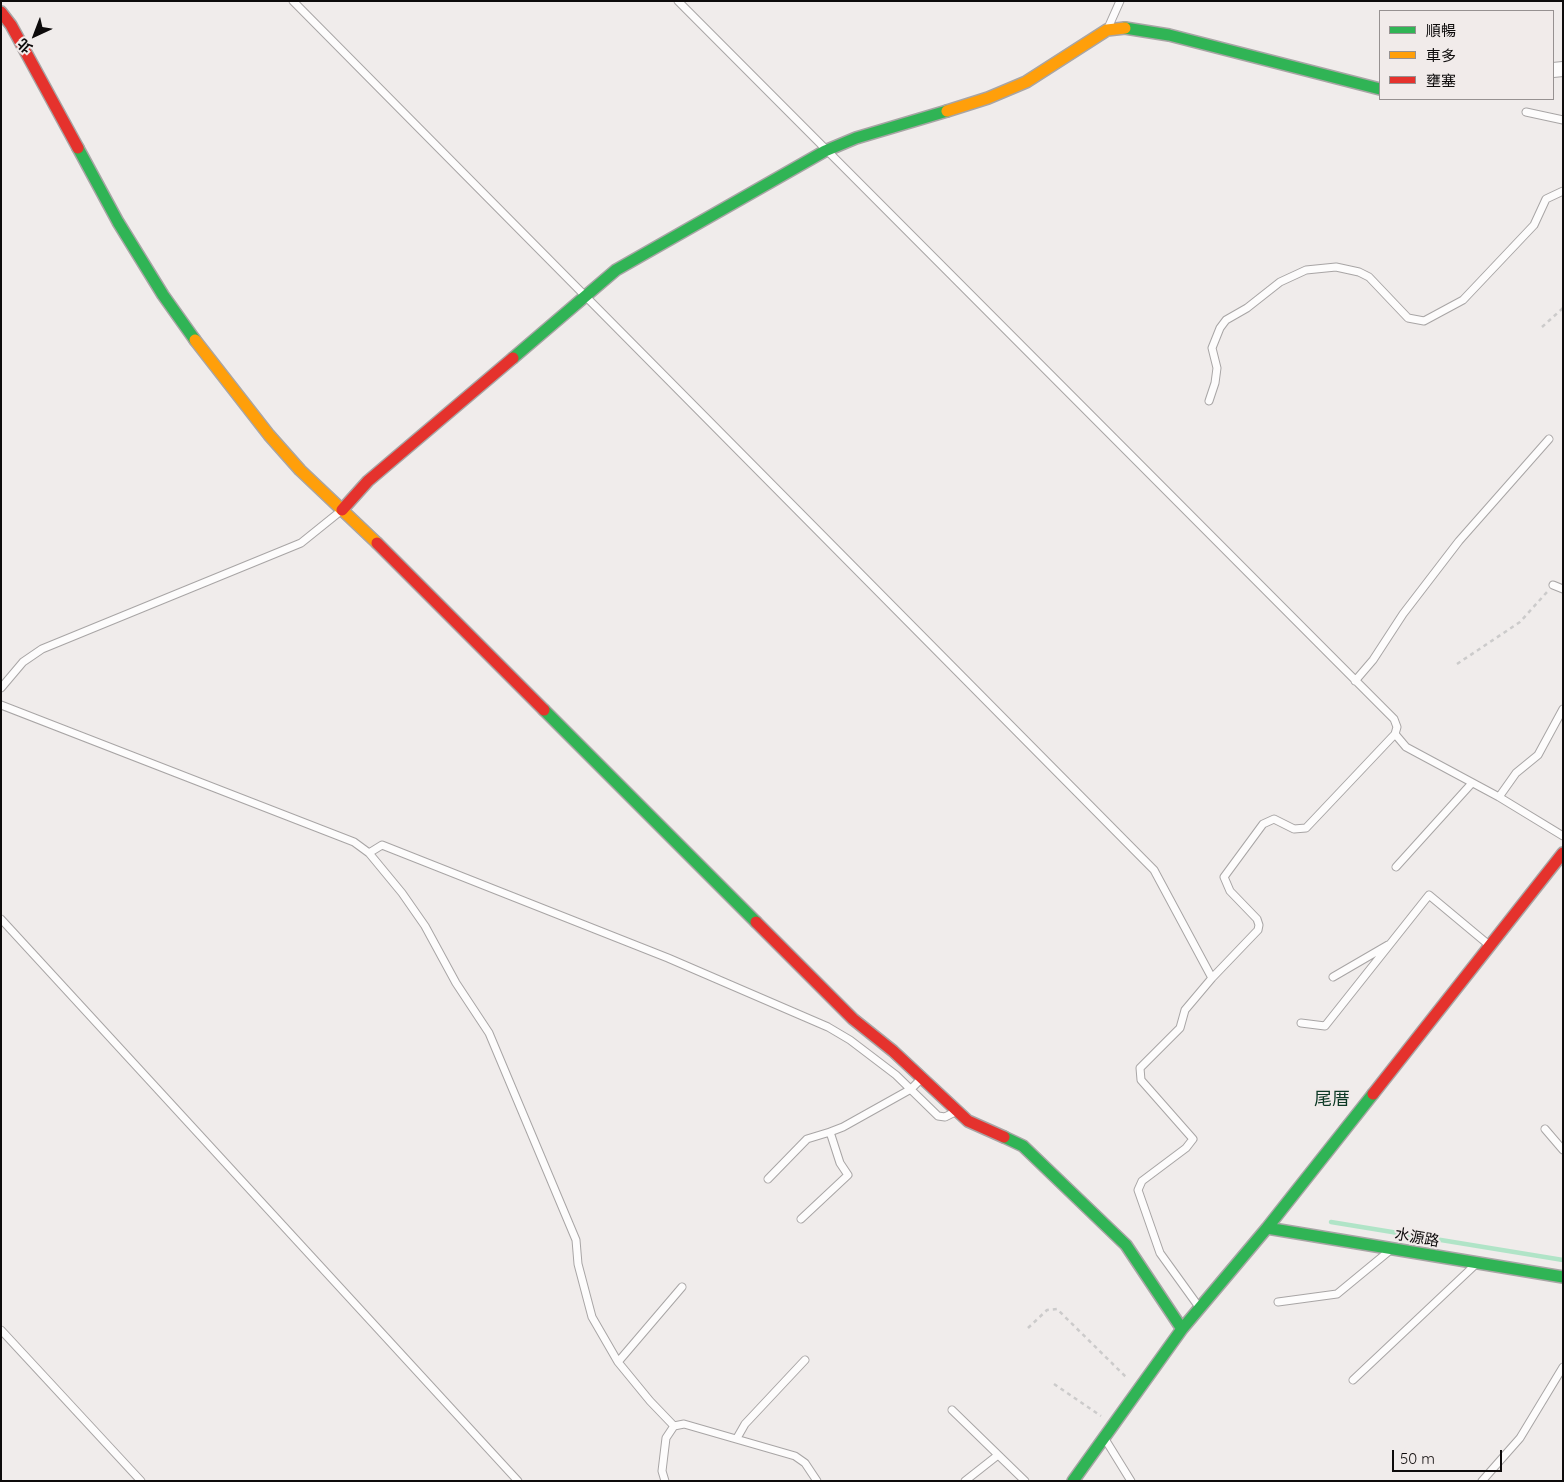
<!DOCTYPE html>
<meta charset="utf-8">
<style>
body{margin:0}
#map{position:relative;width:1564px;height:1482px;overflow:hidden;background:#f0eceb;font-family:Quicksand,"Noto Sans TC",sans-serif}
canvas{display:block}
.frame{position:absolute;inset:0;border:2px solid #0d0b0b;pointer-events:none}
.legend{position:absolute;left:1379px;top:10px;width:175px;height:90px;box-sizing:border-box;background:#f1ebea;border:1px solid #969191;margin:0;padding:6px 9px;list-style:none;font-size:15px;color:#0d0b0b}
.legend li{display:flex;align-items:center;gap:10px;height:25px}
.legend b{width:25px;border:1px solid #969191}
.north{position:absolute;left:10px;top:10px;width:50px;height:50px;-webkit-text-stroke:4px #f1ebea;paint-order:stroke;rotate:223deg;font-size:14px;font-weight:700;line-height:20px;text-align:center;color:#0d0b0b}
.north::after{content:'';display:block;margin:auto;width:18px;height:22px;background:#0d0b0b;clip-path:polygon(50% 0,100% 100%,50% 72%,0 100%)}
.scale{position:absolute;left:1392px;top:1450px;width:110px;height:22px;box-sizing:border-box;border:2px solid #0d0b0b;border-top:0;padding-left:6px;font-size:15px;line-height:18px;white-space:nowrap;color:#0d0b0b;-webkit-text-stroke:4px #f1ebea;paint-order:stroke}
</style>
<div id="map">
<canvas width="1564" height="1482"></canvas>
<div class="frame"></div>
<ul class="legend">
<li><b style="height:6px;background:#30b455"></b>順暢</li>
<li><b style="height:6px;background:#ff9f0a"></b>車多</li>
<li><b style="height:6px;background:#e5322d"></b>壅塞</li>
</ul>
<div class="north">北</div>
<div class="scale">50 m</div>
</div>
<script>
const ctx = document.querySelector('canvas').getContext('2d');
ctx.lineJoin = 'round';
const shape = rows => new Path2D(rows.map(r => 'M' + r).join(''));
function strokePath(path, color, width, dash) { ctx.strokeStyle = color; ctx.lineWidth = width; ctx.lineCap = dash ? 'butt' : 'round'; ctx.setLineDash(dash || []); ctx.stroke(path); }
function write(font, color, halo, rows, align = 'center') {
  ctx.font = font + ' Quicksand,"Noto Sans TC",sans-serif'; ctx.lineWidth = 4; ctx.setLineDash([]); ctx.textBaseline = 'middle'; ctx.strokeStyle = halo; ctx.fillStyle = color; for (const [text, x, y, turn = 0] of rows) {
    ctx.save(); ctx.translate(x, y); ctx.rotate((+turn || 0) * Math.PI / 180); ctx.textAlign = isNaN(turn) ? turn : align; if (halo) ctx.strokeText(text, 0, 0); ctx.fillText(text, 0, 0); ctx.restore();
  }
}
strokePath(shape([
 [1331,1222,1563,1260]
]), '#b0e4c7', 4.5);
const lane = shape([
 [293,1,1154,870,1212,978],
 [678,1,1394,719,1397,727,1395,734,1406,747,1499,797,1563,836],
 [1108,28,1120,1],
 [1526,112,1563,120],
 [1209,401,1215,383,1217,368,1212,348,1220,328,1226,320,1247,308,1280,282,1306,270,1336,267,1359,272,1369,277,1408,318,1424,321,1463,300,1534,225,1546,199,1563,191],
 [1553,585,1563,589],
 [1355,681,1373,660,1403,614,1459,541,1549,439],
 [1,688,23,662,42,649,301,543,342,510],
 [1,705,354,842,369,853,402,893,425,926,456,983,489,1033,576,1240,578,1264,592,1317,618,1362,650,1401,674,1426,684,1424,795,1456,805,1463,817,1481],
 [1499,797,1516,773,1538,755,1563,709],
 [369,853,382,845,668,958,828,1027,850,1040,896,1075,938,1116,945,1117,955,1112],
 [1396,867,1472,783],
 [1,919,518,1481],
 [1333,977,1388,945],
 [1301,1023,1325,1026,1429,895,1489,945],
 [1545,1129,1563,1150],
 [768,1179,807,1139,830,1132],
 [801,1219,848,1175,840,1163,830,1132,843,1127,911,1089,922,1078],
 [1278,1302,1337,1294,1388,1252],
 [1199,1307,1160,1253,1138,1190,1142,1181,1186,1148,1193,1139,1141,1080,1140,1068,1180,1028,1185,1010,1212,978,1258,930,1259,925,1257,919,1230,891,1224,877,1263,824,1274,819,1294,829,1306,828,1395,734],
 [1,1330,141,1481],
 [618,1362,682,1287],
 [1353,1380,1475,1265],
 [952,1410,1025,1481],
 [737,1438,745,1424,805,1360],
 [1105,1439,1131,1481],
 [665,1481,662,1471,666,1438,674,1426],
 [965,1481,998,1455],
 [1482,1481,1520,1438,1563,1367]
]);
const street = shape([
 [1553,70,1563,69]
]);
const fast = shape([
 [1125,28,1169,35,1380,89],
 [78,148,118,222,163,295,195,340],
 [513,358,616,270,825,151,856,138,947,111],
 [544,710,756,922],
 [1004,1137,1023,1146,1126,1245,1182,1329],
 [1267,1228,1563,1277],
 [1073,1481,1182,1329,1267,1228,1373,1094]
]);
const slow = shape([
 [947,111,988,98,1026,82,1107,30,1125,28],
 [195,340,269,435,300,470,377,543]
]);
const jam = shape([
 [1,12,11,25,78,148],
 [342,510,368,481,513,358],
 [377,543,544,710],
 [756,922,853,1019,893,1051,968,1121,1004,1137],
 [1373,1094,1563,853]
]);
strokePath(lane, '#a8a5a5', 9);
strokePath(street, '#a8a5a5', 16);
strokePath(fast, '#a8a5a5', 14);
strokePath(slow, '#a8a5a5', 14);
strokePath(jam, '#a8a5a5', 14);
strokePath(shape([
 [1542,327,1563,308],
 [1457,664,1520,622,1547,592],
 [1028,1328,1047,1310,1057,1309,1128,1379],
 [1054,1384,1101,1416]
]), '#cccbcb', 2.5, [4, 4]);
strokePath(lane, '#fdfcfc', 7);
strokePath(street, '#fdfcfc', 14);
strokePath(fast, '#30b455', 11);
strokePath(slow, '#ff9f0a', 11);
strokePath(jam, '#e5322d', 11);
write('15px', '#0d0b0b', '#f1ebea', [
 ["水源路",1417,1238,10]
]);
write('18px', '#0c3925', '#f1ebea', [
 ["尾厝",1332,1100]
]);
</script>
